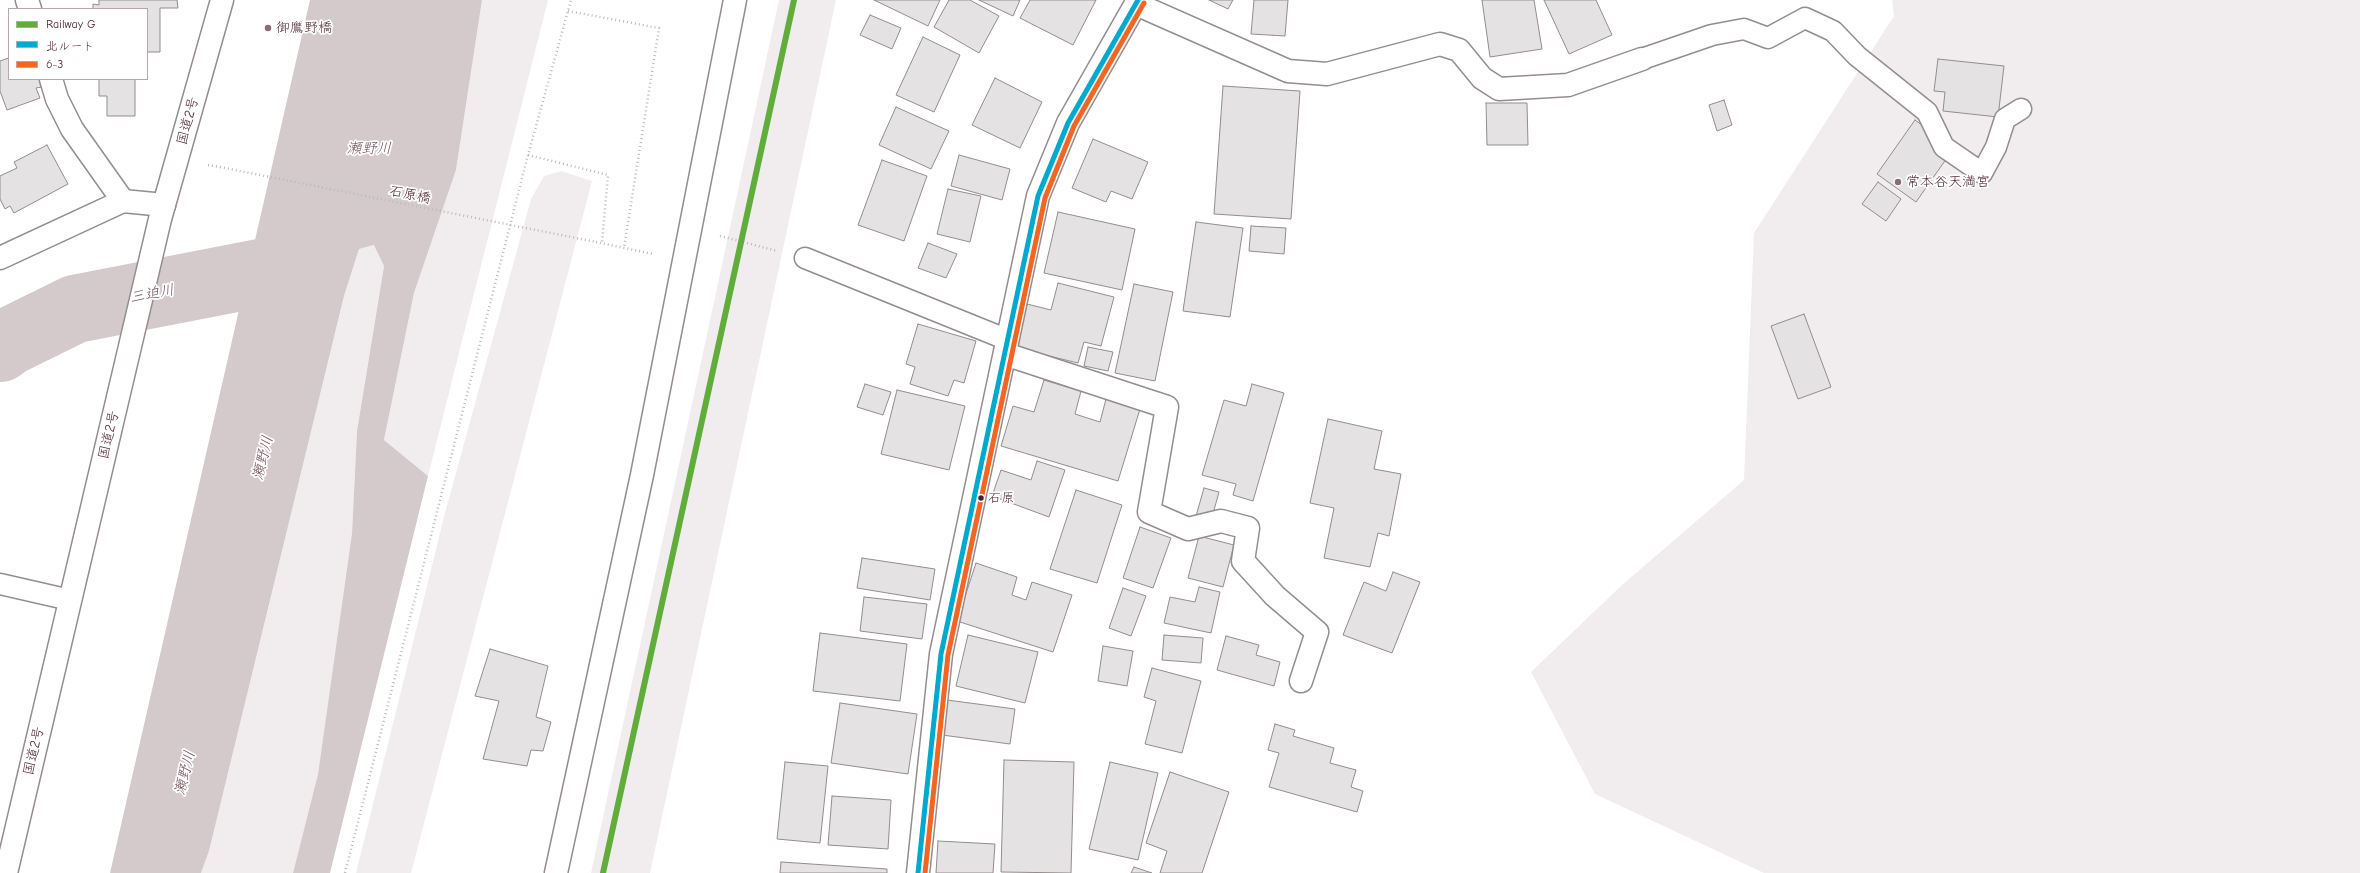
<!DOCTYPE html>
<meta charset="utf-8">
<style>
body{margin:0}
#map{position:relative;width:2360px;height:873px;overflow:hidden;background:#fff;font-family:"Comic Neue","Klee One",sans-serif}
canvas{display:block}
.legend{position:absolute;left:8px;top:8px;width:140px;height:72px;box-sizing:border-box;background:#fff;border:1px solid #b7a5aa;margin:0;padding:5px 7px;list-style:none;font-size:12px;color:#4a1f2b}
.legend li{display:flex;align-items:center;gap:8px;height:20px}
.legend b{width:20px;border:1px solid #b7a5aa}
</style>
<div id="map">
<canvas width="2360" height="873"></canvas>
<ul class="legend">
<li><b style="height:5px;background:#60ad3b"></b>Railway G</li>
<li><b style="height:5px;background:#00a9ce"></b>北ルート</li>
<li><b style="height:5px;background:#f26522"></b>6-3</li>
</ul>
</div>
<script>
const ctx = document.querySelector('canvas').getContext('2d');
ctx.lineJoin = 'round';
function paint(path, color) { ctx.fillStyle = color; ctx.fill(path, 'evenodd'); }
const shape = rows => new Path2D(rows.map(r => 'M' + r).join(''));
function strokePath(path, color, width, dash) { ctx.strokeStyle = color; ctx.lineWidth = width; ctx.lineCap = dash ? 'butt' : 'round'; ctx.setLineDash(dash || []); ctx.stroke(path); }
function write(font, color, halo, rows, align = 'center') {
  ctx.font = font + ' "Comic Neue","Klee One",sans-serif'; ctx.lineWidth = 3.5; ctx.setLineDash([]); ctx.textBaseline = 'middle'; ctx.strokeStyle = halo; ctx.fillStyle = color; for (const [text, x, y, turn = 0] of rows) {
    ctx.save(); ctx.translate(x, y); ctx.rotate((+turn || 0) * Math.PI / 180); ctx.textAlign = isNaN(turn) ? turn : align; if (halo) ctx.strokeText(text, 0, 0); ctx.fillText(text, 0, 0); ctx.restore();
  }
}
paint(shape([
 [482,0,548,0,428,476,384,440,414,293,456,170],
 [779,0,836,0,650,873,591,873],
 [1892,0,2360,0,2360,873,1764,873,1595,794,1531,672,1622,585,1744,480,1754,233,1894,16],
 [561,171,592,181,411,873,356,873,445,513,531,199,544,176],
 [375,245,384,266,357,431,352,533,318,774,293,873,201,873,209,851,344,296,359,249]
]), '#f1edee');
paint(shape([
 [310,0,482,0,456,170,414,293,384,440,428,476,330,873,293,873,318,774,352,533,357,431,384,266,374,245,359,249,344,296,209,851,201,873,110,873]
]), '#d4cacc');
strokePath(shape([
 [0,348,8,342,75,309,312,263]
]), '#d4cacc', 68);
const building = shape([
 [99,0,177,0,178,8,160,8,160,52,147,52,147,9,93,9,93,4,99,5,99,0],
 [874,0,940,0,928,26,874,0],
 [949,0,970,0,999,16,979,53,934,27,949,0],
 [979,0,1020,0,1013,16,979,0],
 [1030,0,1096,0,1073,45,1020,18,1030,0],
 [1209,0,1233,0,1228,9,1209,0],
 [1254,0,1288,0,1285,36,1251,34,1254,0],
 [1482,0,1534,0,1542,49,1490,57,1482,0],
 [1544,0,1596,0,1612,35,1569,54,1544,0],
 [870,15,901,28,892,49,860,35,870,15],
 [923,37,960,55,934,112,896,95,923,37],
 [9,58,9,79,39,79,42,87,36,88,40,98,7,110,0,91,0,61,9,58],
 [1938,59,2004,66,1998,117,1943,111,1945,92,1934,91,1938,59],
 [995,78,1042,102,1020,148,972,125,995,78],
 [99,79,135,79,135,116,107,116,107,96,99,96,99,79],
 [1223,86,1300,91,1291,219,1214,214,1223,86],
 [1724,100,1732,125,1717,131,1709,105,1724,100],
 [1486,103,1527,103,1528,145,1487,145,1486,103],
 [896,107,949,131,931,169,879,145,896,107],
 [1915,120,1934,134,1929,141,1949,155,1916,202,1877,174,1915,120],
 [1093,139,1148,162,1132,199,1111,191,1106,202,1072,188,1093,139],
 [47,145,68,184,14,213,10,206,5,209,0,199,0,176,17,168,14,162,47,145],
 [959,155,1010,169,1002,200,951,186,959,155],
 [882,160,927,176,904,241,858,225,882,160],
 [1878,182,1901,199,1886,221,1862,204,1878,182],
 [948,189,981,196,970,242,937,234,948,189],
 [1058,212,1135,229,1122,290,1044,273,1058,212],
 [1196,222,1243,228,1230,317,1183,311,1196,222],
 [1251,226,1286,228,1284,254,1249,251,1251,226],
 [928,243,957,254,946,278,918,268,928,243],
 [1058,283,1114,297,1101,346,1084,342,1078,363,1016,348,1027,304,1051,310,1058,283],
 [1134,284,1173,292,1155,381,1115,373,1134,284],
 [1804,314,1831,387,1798,399,1771,326,1804,314],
 [918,324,976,341,964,383,954,380,948,396,910,384,915,367,906,364,918,324],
 [1088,347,1113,352,1108,371,1084,366,1088,347],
 [1044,380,1081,391,1075,414,1100,422,1106,399,1140,409,1118,481,1001,446,1013,406,1034,412,1044,380],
 [865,384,891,392,883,415,857,407,865,384],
 [1252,384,1284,393,1253,501,1233,495,1236,484,1202,475,1224,400,1246,406,1252,384],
 [897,390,965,406,949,470,881,454,897,390],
 [1328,419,1382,431,1374,469,1401,474,1389,536,1378,533,1370,567,1324,558,1334,508,1310,503,1328,419],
 [1037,461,1065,470,1049,517,992,496,1001,470,1031,480,1037,461],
 [1204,488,1219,492,1211,521,1196,516,1204,488],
 [1076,490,1122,505,1097,583,1050,569,1076,490],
 [1140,527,1171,538,1153,588,1123,578,1140,527],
 [1199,536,1234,545,1223,587,1188,578,1199,536],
 [862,558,935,569,930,600,857,588,862,558],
 [976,563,1017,577,1012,595,1026,600,1032,582,1072,595,1053,652,957,621,976,563],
 [1393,572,1420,582,1392,653,1343,635,1364,582,1386,591,1393,572],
 [1199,587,1220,592,1211,633,1164,623,1170,597,1195,602,1199,587],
 [1123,588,1146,596,1131,636,1109,628,1123,588],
 [864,597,927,604,922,639,860,631,864,597],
 [820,633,907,644,900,701,813,691,820,633],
 [968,635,1038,652,1025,703,956,686,968,635],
 [1164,635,1203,638,1201,663,1162,660,1164,635],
 [1226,636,1259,645,1256,655,1280,662,1274,686,1217,670,1226,636],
 [1103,646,1133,651,1127,686,1098,681,1103,646],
 [490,649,548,666,536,717,551,722,543,751,531,750,527,766,483,759,499,701,475,696,490,649],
 [1152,668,1201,681,1182,753,1145,744,1156,701,1144,697,1152,668],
 [947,700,1015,709,1010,744,942,735,947,700],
 [840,703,917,714,908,774,831,763,840,703],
 [1275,724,1295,730,1293,736,1334,748,1330,763,1356,770,1351,787,1363,791,1357,812,1269,787,1279,753,1268,750,1275,724],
 [1004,760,1074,762,1071,873,1001,872,1004,760],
 [785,762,828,766,820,843,777,839,785,762],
 [1110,762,1158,773,1138,860,1089,849,1110,762],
 [1170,772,1229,792,1202,873,1160,873,1167,851,1146,843,1170,772],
 [832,796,891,800,888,849,828,845,832,796],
 [938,841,995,844,993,873,936,873,938,841],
 [781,862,887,869,887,873,780,873,781,862],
 [1134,867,1152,873,1131,873,1134,867]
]);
paint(building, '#e4e2e3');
strokePath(building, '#948c8e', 1);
const lane = shape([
 [1642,59,1712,35,1744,29,1768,38,1805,18,1833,31,1857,56,1927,112,1944,147,1982,173,1996,147,2005,119,2021,109],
 [805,258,1008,340],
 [0,584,70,600]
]);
const street = shape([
 [27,0,30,9],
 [1136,4,1288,71,1327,74,1440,44,1459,50,1482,78,1499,89,1568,85,1642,59],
 [51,79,57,99,72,129,123,201],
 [0,258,123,201,164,205],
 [1005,354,1167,407,1149,512,1188,529,1221,521,1248,528,1243,561,1275,596,1317,632,1301,681]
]);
const secondary = shape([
 [556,873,642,475,735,0],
 [918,873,941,654,1038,196,1068,123,1138,0]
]);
const highway = shape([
 [6,873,160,219,222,0]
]);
strokePath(lane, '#948c8e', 23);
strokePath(street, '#948c8e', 25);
strokePath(secondary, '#948c8e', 25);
strokePath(highway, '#948c8e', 25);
strokePath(shape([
 [568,11,659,28,624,248],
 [528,155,608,175,602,243],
 [208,165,220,167],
 [720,236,777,251],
 [596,242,653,254],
 [345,873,528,155,571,0]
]), '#bdb8b9', 2.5, [1, 3]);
strokePath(lane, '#fff', 20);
strokePath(street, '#fff', 22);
strokePath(secondary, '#fff', 22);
strokePath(highway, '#fff', 22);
strokePath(shape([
 [220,167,596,242]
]), '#bdb8b9', 2.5, [1, 3]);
strokePath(shape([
 [918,873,941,654,1038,196,1068,123,1138,0]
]), '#00a9ce', 5);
strokePath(shape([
 [925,873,948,655,1045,198,1074,126,1144,3]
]), '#f26522', 5);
strokePath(shape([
 [603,873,794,0]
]), '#60ad3b', 6);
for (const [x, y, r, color] of [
 [268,28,4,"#896d75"],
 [1898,182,4,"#896d75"],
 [981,498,3.5,"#4a1f2b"]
]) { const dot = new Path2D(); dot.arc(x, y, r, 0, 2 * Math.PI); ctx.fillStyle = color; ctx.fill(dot); strokePath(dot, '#fff', 1.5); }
write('13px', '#4a1f2b', '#fff', [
 ["石原",988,498]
], 'left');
write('14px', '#4a1f2b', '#fff', [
 ["御鷹野橋",276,28],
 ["常本谷天満宮",1906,182]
], 'left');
write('14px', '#4a1f2b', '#fff', [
 ["国道2号",188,121,-75],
 ["石原橋",410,195,11],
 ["国道2号",109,435,-77],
 ["国道2号",34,751,-77]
]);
write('italic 15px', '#74535c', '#fff', [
 ["瀬野川",369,149],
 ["三迫川",152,294,-11],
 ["瀬野川",263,458,-76],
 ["瀬野川",185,773,-76]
]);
</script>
